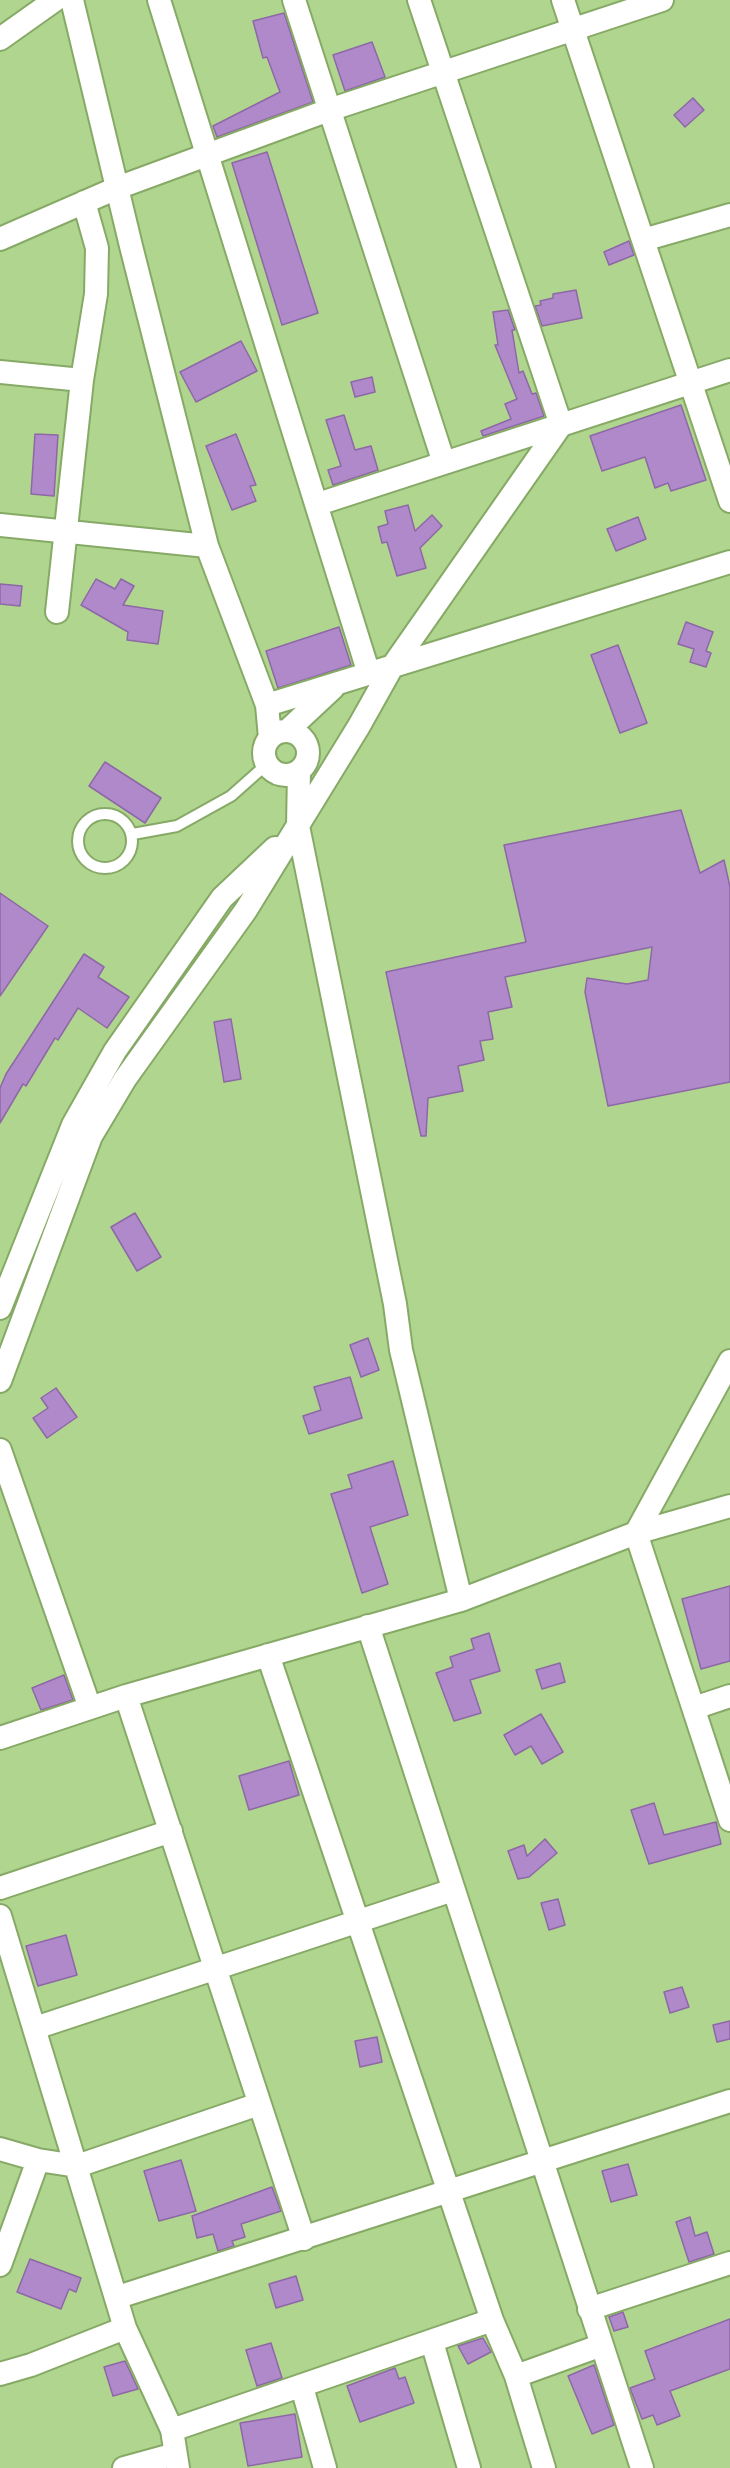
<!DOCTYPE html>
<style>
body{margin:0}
canvas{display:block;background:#b0d58f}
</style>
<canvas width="730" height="2468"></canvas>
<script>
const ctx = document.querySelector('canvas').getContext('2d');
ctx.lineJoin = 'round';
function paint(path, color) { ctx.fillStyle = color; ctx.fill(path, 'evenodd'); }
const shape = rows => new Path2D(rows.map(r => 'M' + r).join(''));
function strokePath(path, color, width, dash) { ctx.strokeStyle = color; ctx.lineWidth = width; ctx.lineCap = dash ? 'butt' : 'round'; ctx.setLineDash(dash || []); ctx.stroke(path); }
const building = shape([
 [284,13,313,102,217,137,213,126,280,92,267,57,263,58,253,21,284,13],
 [372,42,385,77,345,91,333,55,372,42],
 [693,98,704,110,685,127,674,115,693,98],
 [267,152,318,313,282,325,232,163,267,152],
 [629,241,634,255,609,265,604,252,629,241],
 [576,290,582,318,542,326,535,306,541,305,540,301,553,298,553,294,576,290],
 [508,310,515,330,512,330,519,373,523,371,532,394,536,393,544,416,483,436,481,431,511,419,505,404,517,399,495,345,498,345,493,312,508,310],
 [241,341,257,371,196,402,180,372,241,341],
 [372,377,375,392,355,397,351,382,372,377],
 [681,405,706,480,671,491,668,483,655,488,645,457,602,471,590,436,681,405],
 [344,415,355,450,371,446,378,470,333,485,328,470,341,466,326,420,344,415],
 [35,434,58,435,54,496,31,494,35,434],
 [236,434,256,485,250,486,256,501,232,510,206,446,236,434],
 [408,505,415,531,432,515,442,526,420,548,426,568,397,576,387,542,382,543,378,527,388,524,385,511,408,505],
 [638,517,646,539,616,551,607,529,638,517],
 [96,579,115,589,121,579,134,586,123,605,163,611,158,644,127,640,128,632,81,605,96,579],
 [0,584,22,586,20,606,0,604,0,584],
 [686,622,713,632,706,651,711,653,706,667,690,662,694,649,678,644,686,622],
 [339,627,351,665,278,688,266,651,339,627],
 [618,645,647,723,620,733,591,655,618,645],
 [105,762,161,798,145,823,89,786,105,762],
 [681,810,700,873,724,860,730,887,730,1082,608,1106,585,992,587,978,627,984,648,980,652,947,505,977,512,1007,488,1012,493,1039,480,1041,484,1060,458,1066,463,1091,428,1098,426,1136,421,1136,386,972,526,942,504,845,681,810],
 [0,893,48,926,0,996,0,893],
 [84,954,104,967,98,977,129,997,107,1028,78,1008,58,1040,55,1038,26,1086,23,1084,0,1123,0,1088,6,1074,84,954],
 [231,1019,241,1079,224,1082,214,1022,231,1019],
 [135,1213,161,1257,137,1271,111,1227,135,1213],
 [368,1338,379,1370,361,1377,350,1345,368,1338],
 [350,1377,362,1418,309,1434,303,1416,321,1410,314,1387,350,1377],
 [56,1388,77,1417,47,1438,33,1418,48,1408,41,1398,56,1388],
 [393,1461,408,1515,370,1527,388,1584,362,1593,331,1494,352,1488,348,1475,393,1461],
 [730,1586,730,1661,701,1669,682,1599,730,1586],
 [489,1633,500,1671,470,1680,481,1713,454,1721,436,1673,453,1667,450,1657,474,1649,471,1639,489,1633],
 [560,1663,565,1682,542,1689,536,1670,560,1663],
 [64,1675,73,1700,41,1710,32,1688,64,1675],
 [541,1714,563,1752,542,1764,531,1746,515,1755,504,1735,541,1714],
 [289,1761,299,1795,249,1810,239,1776,289,1761],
 [654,1803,664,1835,716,1822,721,1844,649,1864,631,1810,654,1803],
 [545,1839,557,1853,529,1877,518,1879,508,1851,524,1845,527,1856,545,1839],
 [558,1899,565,1925,549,1930,541,1903,558,1899],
 [66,1935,77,1975,38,1986,26,1946,66,1935],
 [682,1987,689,2007,670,2013,664,1992,682,1987],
 [730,2021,730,2039,717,2042,713,2025,730,2021],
 [377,2037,382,2062,360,2067,355,2041,377,2037],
 [181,2160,196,2211,159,2221,144,2171,181,2160],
 [628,2164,637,2195,611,2202,602,2171,628,2164],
 [272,2187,281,2211,241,2224,245,2237,232,2241,234,2246,218,2251,213,2234,197,2238,192,2216,272,2187],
 [690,2217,695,2236,707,2232,714,2254,689,2262,676,2222,690,2217],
 [30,2259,81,2278,76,2292,69,2289,61,2309,17,2292,30,2259],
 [296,2276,303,2300,276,2308,269,2284,296,2276],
 [623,2312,628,2327,614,2331,609,2317,623,2312],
 [730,2319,730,2369,670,2391,680,2416,657,2425,653,2415,642,2419,630,2388,655,2379,645,2351,730,2319],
 [483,2338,491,2352,468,2364,458,2346,483,2338],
 [271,2343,282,2378,257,2386,246,2350,271,2343],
 [125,2361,138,2389,113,2396,104,2367,125,2361],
 [594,2365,614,2425,592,2434,568,2376,594,2365],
 [395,2368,399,2379,405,2377,414,2403,360,2422,347,2386,395,2368],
 [295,2414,302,2457,248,2466,240,2423,295,2414]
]);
paint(building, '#af89ca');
strokePath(building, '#8e68a6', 1.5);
const lane = shape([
 '78 841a27 27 0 1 1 54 0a27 27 0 1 1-54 0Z',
 [133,834,177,826,231,796,267,764]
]);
const street = shape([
 [72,0,131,246,207,546,267,705,270,738],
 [159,0,369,674],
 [294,0,444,463],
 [563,0,730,501],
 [0,39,55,0],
 [0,239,117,188,329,110,662,0],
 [643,240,730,215],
 [0,372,82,380],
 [318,504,730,370],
 [0,525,207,546],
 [57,612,82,380,96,294,97,248,84,202],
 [267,705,730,562],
 [287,731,333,688],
 '264 753a22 22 0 1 1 44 0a22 22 0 1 1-44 0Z',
 [299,771,298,826,395,1304,401,1350,461,1600],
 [0,1308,73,1125,115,1051,222,898,275,848],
 [0,1381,91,1136,125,1079,246,910,359,726,392,667,561,425,419,0],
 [0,1450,90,1708],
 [730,1506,636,1533,730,1820],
 [368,1626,642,2468],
 [268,1655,492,2320,516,2376,544,2468],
 [126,1696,304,2239],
 [694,1708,730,1696],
 [0,1738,126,1696,461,1600,636,1533,730,1361],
 [0,1888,171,1831],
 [0,1916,125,2328,172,2430,178,2468],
 [35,2028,453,1890],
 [0,2149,38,2160,77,2166,259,2104],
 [0,2265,38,2160],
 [118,2297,730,2101],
 [589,2309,730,2263],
 [432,2342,469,2468],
 [0,2374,31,2365,125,2328],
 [516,2376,602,2345],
 [302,2387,325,2468],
 [172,2430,492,2320],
 [124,2468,175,2454]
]);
strokePath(lane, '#86aa66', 14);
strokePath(street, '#86aa66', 26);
strokePath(lane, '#fff', 10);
strokePath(street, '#fff', 22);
</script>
